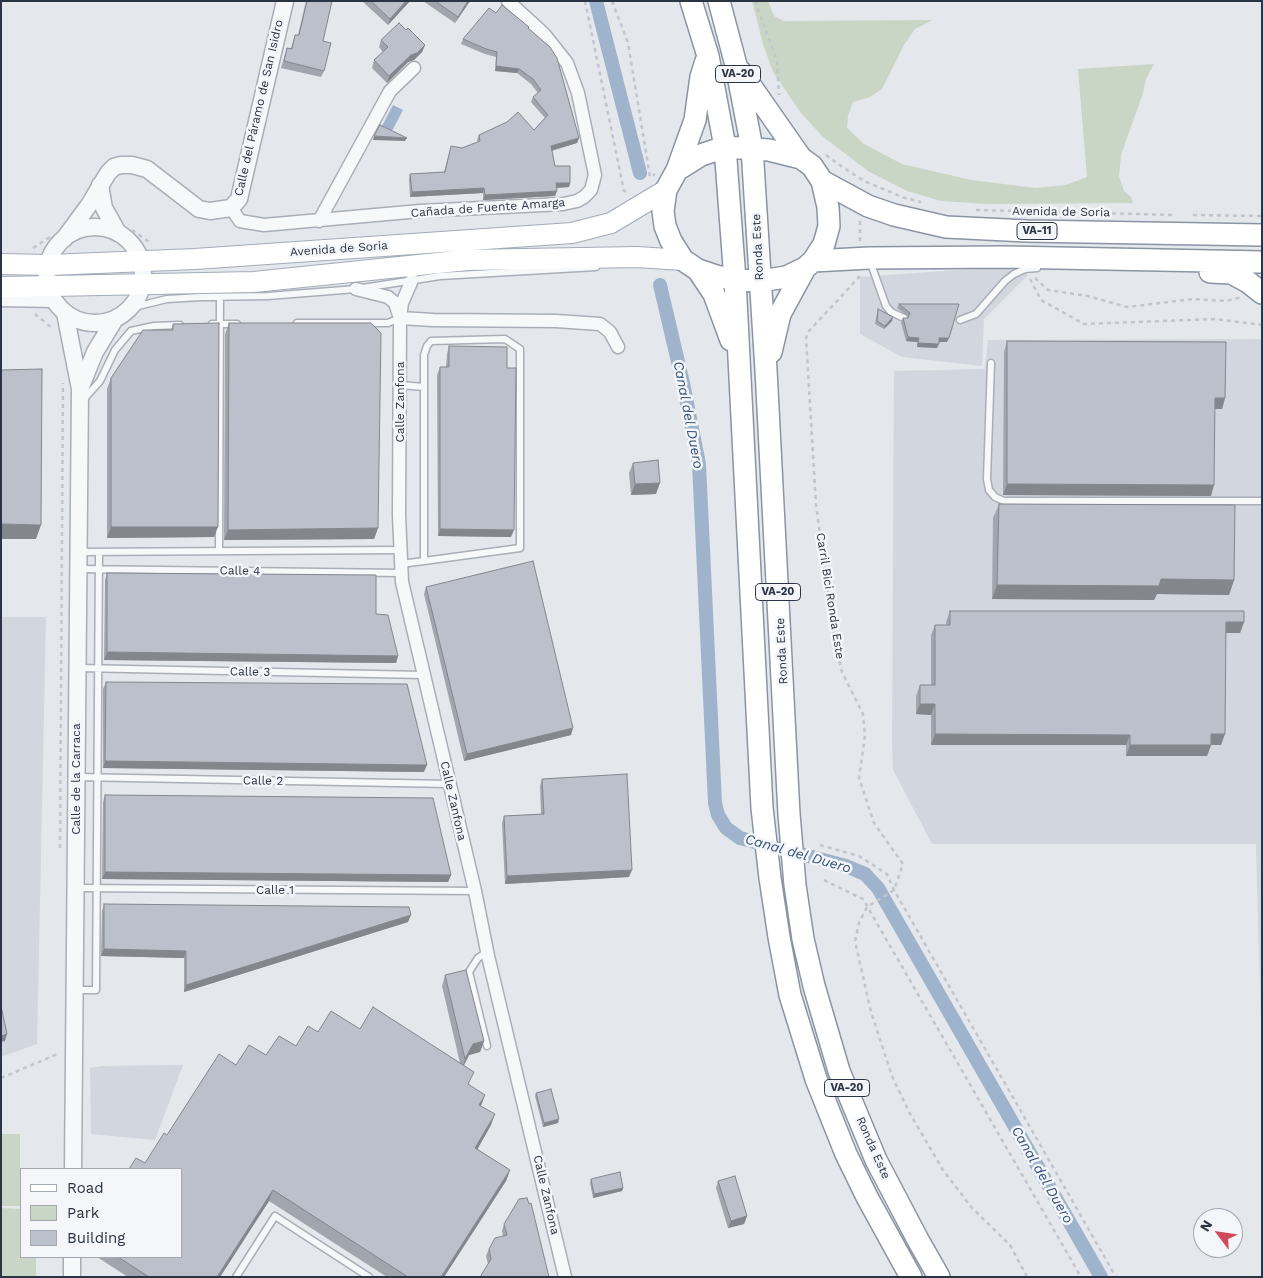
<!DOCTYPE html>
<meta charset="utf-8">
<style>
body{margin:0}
#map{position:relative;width:1263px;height:1278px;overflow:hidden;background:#e4e7ec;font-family:"Work Sans",sans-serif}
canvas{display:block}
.frame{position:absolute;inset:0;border:2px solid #2b3445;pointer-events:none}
.legend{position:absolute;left:20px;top:1168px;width:162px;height:90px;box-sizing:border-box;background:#f4f6f9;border:1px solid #a4a8b1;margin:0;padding:6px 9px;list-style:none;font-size:15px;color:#2b3445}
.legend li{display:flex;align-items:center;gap:10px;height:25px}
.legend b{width:25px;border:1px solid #a4a8b1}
.north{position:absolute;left:1193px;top:1208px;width:50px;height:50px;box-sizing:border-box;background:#f4f6f9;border:1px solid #a4a8b1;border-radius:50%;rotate:301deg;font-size:14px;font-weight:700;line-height:20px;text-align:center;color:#2b3445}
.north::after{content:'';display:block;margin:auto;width:18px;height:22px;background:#d1495b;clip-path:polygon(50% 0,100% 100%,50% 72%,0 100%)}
</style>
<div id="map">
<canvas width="1263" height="1278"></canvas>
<div class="frame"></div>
<ul class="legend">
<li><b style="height:6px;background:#fff"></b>Road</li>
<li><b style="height:14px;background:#c9d6c5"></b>Park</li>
<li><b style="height:14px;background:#bbc0ca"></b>Building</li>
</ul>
<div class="north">N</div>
</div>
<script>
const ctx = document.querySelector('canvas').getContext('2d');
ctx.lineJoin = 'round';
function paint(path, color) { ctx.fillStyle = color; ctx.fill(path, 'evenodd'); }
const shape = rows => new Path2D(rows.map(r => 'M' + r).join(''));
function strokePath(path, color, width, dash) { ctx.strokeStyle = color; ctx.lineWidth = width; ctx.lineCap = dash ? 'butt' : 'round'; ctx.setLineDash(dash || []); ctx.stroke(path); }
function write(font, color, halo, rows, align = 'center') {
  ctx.font = font + ' "Work Sans",sans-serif'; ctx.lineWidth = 5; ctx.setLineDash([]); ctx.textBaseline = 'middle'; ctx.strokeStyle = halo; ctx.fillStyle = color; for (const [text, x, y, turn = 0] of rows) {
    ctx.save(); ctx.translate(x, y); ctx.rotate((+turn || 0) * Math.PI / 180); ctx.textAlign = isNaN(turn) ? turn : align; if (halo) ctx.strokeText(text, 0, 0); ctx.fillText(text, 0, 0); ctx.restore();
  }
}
paint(shape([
 [1013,266,1028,275,984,319,982,366,902,357,860,334,860,277],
 [1262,339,1262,1067,1256,844,932,844,893,770,892,745,894,371,985,369,988,340],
 [1,617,46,617,37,1044,1,1057],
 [183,1065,155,1140,91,1134,90,1068,103,1066]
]), '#d2d6de');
paint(shape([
 [752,1,768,1,774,16,784,21,933,20,915,29,904,45,882,89,870,97,853,102,848,116,847,128,864,144,902,164,971,180,1036,188,1066,185,1087,177,1078,69,1154,64,1146,79,1142,96,1121,155,1119,176,1124,191,1131,197,1133,203,987,204,941,201,907,191,868,171,822,136,801,113,773,72,763,44],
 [1,1134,20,1134,20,1206,1,1206],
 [1,1208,21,1209,21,1257,36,1257,36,1277,1,1277]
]), '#c9d6c5');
paint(shape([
 [393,105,403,110,392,131,382,126]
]), '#9fb4cc');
strokePath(shape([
 [596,1,640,173],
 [660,285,683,383,699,464,715,803,718,815,726,828,740,838,846,866,865,874,878,888,1101,1277]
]), '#9fb4cc', 14);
const service = shape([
 [870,261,886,306,891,312,904,318],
 [130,308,167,299,201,297,268,296,356,289,440,276,596,267],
 [960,320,976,314,1005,281,1014,274,1025,269,1037,268],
 [297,323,388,323,400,318],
 [212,324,237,324],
 [991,363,987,479,989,490,995,497,1004,501,1262,501],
 [400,385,424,387],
 [84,399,100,381,115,350,131,331,154,326,180,325],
 [219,551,220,297],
 [80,552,401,550],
 [401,564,424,561,520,548,520,349,505,339,431,341,427,346,424,355,424,561],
 [78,569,402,573],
 [79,668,423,675],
 [76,777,450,784],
 [77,888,475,891],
 [76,990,96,990,99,552],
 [487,1046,469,972,478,958,487,952],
 [236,1277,275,1216,369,1277]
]);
const minor = shape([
 [231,208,240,221,264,225,420,211,563,204,577,201,584,197,591,190,595,175,578,93,567,63,544,34,508,1],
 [319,221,390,91,414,68],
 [412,280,402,303,400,318,399,515,402,582,475,891,488,956,565,1277],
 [356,289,388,297,395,303,399,315],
 [1,300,55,301],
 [400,318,433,320,556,321,600,324,610,332,618,347]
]);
const tertiary = shape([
 [100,185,104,208,118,233],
 '47 275a48 48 0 1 1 96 0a48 48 0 1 1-96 0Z',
 [64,239,89,205,108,173,114,167,121,165,132,165,147,169,199,209,210,211,231,208,239,199,285,1],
 [65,313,80,389,73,1169],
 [80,389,95,352,115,319],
 [72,1277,72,1257]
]);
const primary = shape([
 [1,264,49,265,195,259,572,233,611,223,666,190],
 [1,287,254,282,467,260,637,257,683,260]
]);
const trunk = shape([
 [691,1,708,56,725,147,735,280,762,808,770,878,779,937,790,995,816,1079,846,1154,867,1197,911,1277],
 [719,1,736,65,752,148,766,370,789,814,795,885,803,939,814,986,839,1071,876,1160,918,1240,939,1277],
 [741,72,801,158,812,166,822,181,828,207,829,226,824,244,813,261,805,268,786,277,760,281,735,280,716,276,698,270,683,260,671,241,665,226,663,211,666,190,677,170,701,155,725,147,769,150,801,158],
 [677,170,695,120,701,77,706,61],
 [822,181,868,206,894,215,946,227,1027,231,1262,235],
 [813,261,869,258,1005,257,1262,262],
 [698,270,714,294,731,340],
 [1210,272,1231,273,1248,282,1262,293],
 [771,352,780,314,805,268]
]);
strokePath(service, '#a9aeb7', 9);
strokePath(minor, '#a9aeb7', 15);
strokePath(tertiary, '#a9aeb7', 19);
strokePath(primary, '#a3abb8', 22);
strokePath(trunk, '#8b94a3', 24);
strokePath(shape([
 [585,1,624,191,630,192],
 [612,1,628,43,650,177,655,174],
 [755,1,777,61,779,95],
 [826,155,841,166,864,181,902,197,921,202],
 [976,210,1175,215],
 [1193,215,1262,216],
 [860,221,860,241],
 [132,230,152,244],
 [33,248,50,237],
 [860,276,837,301,808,332,806,338,816,505,834,637,842,672,863,714,865,736,859,778,874,823,903,864,894,890,867,907,859,923,855,941,871,1012,892,1076,909,1112,943,1170,972,1208,1010,1245,1027,1277],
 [1035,278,1048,290,1088,296,1127,307,1193,299,1226,301,1242,297],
 [1030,279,1041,300,1084,324,1215,319,1262,325],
 [35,314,52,328],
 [820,845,859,856,887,874,894,890,1116,1277],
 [60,848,63,383],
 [824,880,863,899,1081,1277],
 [1,1078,60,1053]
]), '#c2c5cb', 2.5, [4, 4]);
strokePath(service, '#f7f8fa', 6);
strokePath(minor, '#f7f8fa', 12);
strokePath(tertiary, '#f7f8fa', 16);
strokePath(primary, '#fff', 20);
strokePath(trunk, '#fff', 21);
paint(shape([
 [306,1,332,1,323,41,324,71,321,77,281,68,287,48,291,48,295,35,298,35],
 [362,1,410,1,388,25],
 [423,1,470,1,455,23],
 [496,13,528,28,579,138,577,143,552,151,555,166,570,183,569,187,556,188,557,191,555,196,520,198,483,200,483,193,410,197,409,179,410,174,444,172,451,146,462,148,478,142,477,140,479,135,534,130,545,118,531,102,533,97,538,93,531,84,517,73,495,71,496,57,485,54,461,44,463,39],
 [406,30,425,45,422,52,414,60,408,62,387,83,372,68,374,60,383,52,379,47,381,40],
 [899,304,947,342,939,342,937,348,917,347,917,342,906,341,901,322,903,318,908,318,909,317,897,308],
 [878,309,892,321,884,329,875,324,877,313],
 [229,323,378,528,374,539,224,540,225,334],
 [173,324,214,537,107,538,107,389,111,378,171,330],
 [1007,341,1225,398,1222,409,1215,409,1211,496,1003,495,1004,352],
 [449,346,507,368,511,537,438,536,437,375,440,367,446,367,447,354],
 [633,463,656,494,631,495,629,473],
 [999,504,1234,580,1229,595,1157,594,1154,600,992,599,993,518],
 [107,573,376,614,398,656,396,663,104,660,105,580],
 [426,587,571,735,464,761,424,594],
 [950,611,1244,622,1240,633,1226,633,1221,745,1211,745,1207,756,1126,756,1126,745,931,745,931,715,916,714,916,696,920,685,931,685,931,635,935,625,946,625,946,622],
 [106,682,424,772,103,768,103,689],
 [542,779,629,877,505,884,502,823,504,816,541,814,540,786],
 [105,795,451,875,448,882,102,879,103,802],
 [104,904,408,922,184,992,184,958,101,956,102,911],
 [445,975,484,1041,480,1052,469,1055,464,1065,469,1084,491,1125,477,1149,510,1170,506,1181,444,1277,387,1277,269,1201,220,1277,128,1277,97,1257,181,1257,145,1163,167,1135,236,1065,296,1046,318,1032,360,1029,460,1063,442,986],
 [536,1093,558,1123,543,1127,535,1096],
 [591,1179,623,1188,622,1191,593,1198,590,1183],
 [718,1181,747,1216,744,1224,728,1228,716,1188],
 [504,1224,549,1277,488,1264,486,1256,489,1249,503,1236,502,1231]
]), '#a1a5ae');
paint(shape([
 [406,1,410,1,388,25,390,19],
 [468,1,470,1,455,23,458,17],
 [425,45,422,52,414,60,408,62,387,83,389,76,411,55],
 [496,66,519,69,517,73,495,71],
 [374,136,407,138,405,141,373,140],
 [579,138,577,143,549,151,551,146],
 [556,183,570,183,569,187,555,188],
 [484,188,483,193,410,197,412,192],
 [557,191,555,196,483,200,485,195],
 [893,317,892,321,884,329,885,326],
 [908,337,919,338,917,342,906,341],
 [939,338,949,338,947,342,937,342],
 [918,343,939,344,937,348,917,347],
 [1215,398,1225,398,1222,409,1211,409],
 [660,483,656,494,631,495,635,484],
 [1007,484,1214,485,1211,496,1003,495],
 [1,524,41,525,36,539,1,539],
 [111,527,218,527,214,537,107,538],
 [378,528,374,539,224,540,228,530],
 [440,529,514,530,511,537,438,536],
 [1161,579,1234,580,1229,595,1157,594,1154,600,992,599,997,585],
 [1226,622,1244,622,1240,633,1222,633],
 [107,652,398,656,396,663,104,660],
 [920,704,935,704,931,715,916,714],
 [573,728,571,735,464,761,467,754],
 [935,734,1130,735,1126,745,931,745],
 [1211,734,1225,734,1221,745,1207,745],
 [1130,745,1211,745,1207,756,1126,756],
 [105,761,427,765,424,772,103,768],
 [632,870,629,877,505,884,507,876],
 [105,872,451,875,448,882,102,879],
 [411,915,408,922,184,992,186,985],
 [104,949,186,951,184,958,101,956],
 [7,1034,5,1041,1,1042,1,1036],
 [484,1041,480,1052,469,1055,462,1069,465,1059,473,1044],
 [485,1095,481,1106,479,1105],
 [495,1114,491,1125,472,1159,475,1148],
 [559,1119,558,1123,543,1127,544,1123],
 [510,1170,506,1181,444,1277,441,1277],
 [623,1188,622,1191,593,1198,594,1194],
 [273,1190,269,1201,220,1277,217,1277],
 [747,1216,744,1224,728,1228,731,1221]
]), '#83868d');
const building = shape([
 [307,1,332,1,323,41,331,43,324,71,284,61,287,48,292,49,295,35,299,35,307,1],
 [371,1,406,1,390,19,371,1],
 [435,1,468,1,458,17,435,1],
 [502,5,529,27,528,28,550,47,557,58,579,138,551,146,555,166,570,166,570,183,556,183,557,191,522,193,485,195,484,188,412,192,410,174,445,172,451,146,462,148,480,141,479,135,507,122,518,112,534,130,548,115,533,97,541,90,533,79,519,69,496,66,497,52,486,49,463,39,489,8,496,13,502,5],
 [399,23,406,30,408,28,425,45,417,53,411,55,389,76,374,60,388,47,381,40,399,23],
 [380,125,407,138,374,136,380,125],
 [899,304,959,304,949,338,939,338,939,344,918,343,919,338,908,337,903,318,908,318,910,313,899,304],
 [878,309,893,317,885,326,877,321,878,309],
 [219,323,218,527,111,527,111,378,143,330,173,330,173,324,219,323],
 [229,323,371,323,381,333,378,528,228,530,229,323],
 [1007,341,1226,342,1225,398,1215,398,1214,485,1007,484,1007,341],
 [449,346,507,347,507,368,516,368,514,530,440,529,440,367,449,367,449,346],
 [42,369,41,525,1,524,1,370,42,369],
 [658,460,660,483,635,484,633,463,658,460],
 [999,504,1235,505,1234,580,1161,579,1159,586,997,585,999,504],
 [533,561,573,728,467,754,426,587,533,561],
 [107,573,376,575,376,614,388,615,398,656,107,652,107,573],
 [950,611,1244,611,1244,622,1226,622,1225,734,1211,734,1211,745,1130,745,1130,735,935,734,935,704,920,704,920,685,935,685,935,625,950,625,950,611],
 [106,682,407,684,427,765,105,761,106,682],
 [627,774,632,870,507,876,504,816,544,814,542,779,627,774],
 [105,795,433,798,451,875,105,872,105,795],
 [104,904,409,907,411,915,186,985,186,951,104,949,104,904],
 [466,970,484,1041,473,1044,465,1059,445,975,466,970],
 [1,1006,7,1034,1,1036,1,1006],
 [373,1007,474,1072,468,1084,485,1095,479,1105,495,1114,475,1148,510,1170,441,1277,408,1277,273,1190,217,1277,149,1277,118,1257,181,1257,181,1169,129,1169,136,1158,145,1163,164,1133,167,1135,219,1054,236,1065,249,1045,266,1055,279,1036,296,1046,308,1026,318,1032,331,1011,360,1029,373,1007],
 [551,1089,559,1119,544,1123,536,1093,551,1089],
 [620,1172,623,1188,594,1194,591,1179,620,1172],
 [735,1176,747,1216,731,1221,718,1181,735,1176],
 [527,1198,529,1204,531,1203,549,1277,480,1277,491,1259,489,1249,495,1238,507,1235,504,1224,519,1199,527,1198]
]);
paint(building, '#bbc0ca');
strokePath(building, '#83868d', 1);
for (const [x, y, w] of [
 [738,74,45],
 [1037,231,40],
 [778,592,45],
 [847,1088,45]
]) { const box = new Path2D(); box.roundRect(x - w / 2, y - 8.5, w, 17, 4); ctx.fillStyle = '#f4f6f9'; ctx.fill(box); strokePath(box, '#2b3445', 1); }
write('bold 11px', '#2b3445', null, [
 ["VA-20",738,74],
 ["VA-11",1037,231],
 ["VA-20",778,592],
 ["VA-20",847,1088]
]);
write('12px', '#2b3445', '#f4f6f9', [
 ["Calle del Páramo de San Isidro",259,108,-77],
 ["Cañada de Fuente Amarga",488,208,-4],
 ["Avenida de Soria",1061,212,1],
 ["Ronda Este",758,247,-93],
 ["Avenida de Soria",339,249,-4],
 ["Calle Zanfona",400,402,-90],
 ["Calle 4",240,571,1],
 ["Carril Bici Ronda Este",830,596,81],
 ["Ronda Este",782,651,-93],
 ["Calle 3",250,672,1],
 ["Calle de la Carraca",76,779,-90],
 ["Calle 2",263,781,1],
 ["Calle Zanfona",453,801,77],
 ["Calle 1",275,890],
 ["Ronda Este",873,1148,66],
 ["Calle Zanfona",546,1195,77]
]);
write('italic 14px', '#34527a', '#f4f6f9', [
 ["Canal del Duero",688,415,79],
 ["Canal del Duero",798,854,16],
 ["Canal del Duero",1042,1175,60]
]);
</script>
